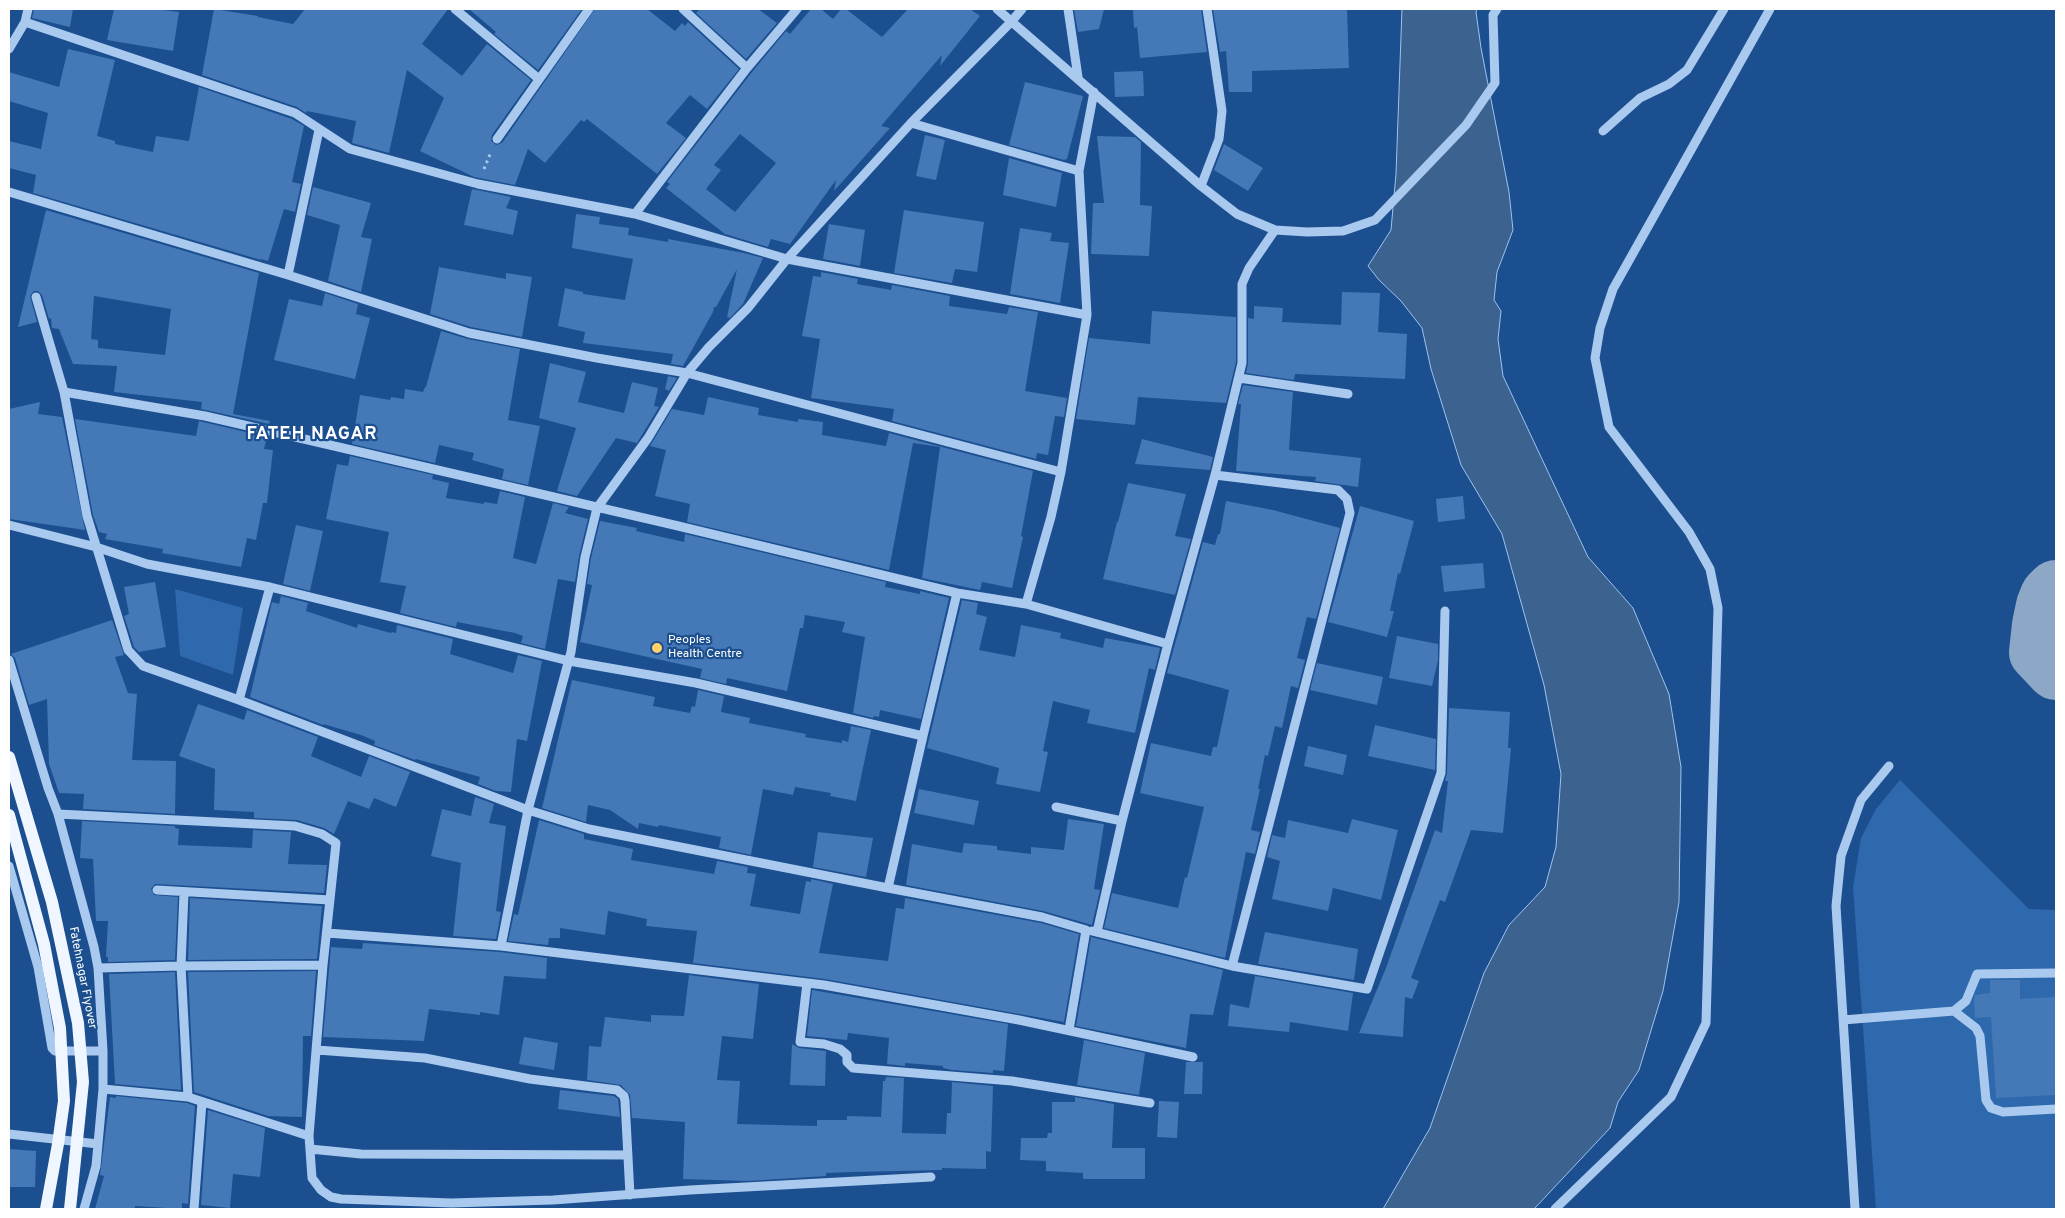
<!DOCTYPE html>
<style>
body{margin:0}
#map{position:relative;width:2065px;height:1218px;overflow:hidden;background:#1b4f8f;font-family:Overpass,sans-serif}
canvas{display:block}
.frame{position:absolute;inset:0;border:10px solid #fff;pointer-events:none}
</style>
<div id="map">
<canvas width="2065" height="1218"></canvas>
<div class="frame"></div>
</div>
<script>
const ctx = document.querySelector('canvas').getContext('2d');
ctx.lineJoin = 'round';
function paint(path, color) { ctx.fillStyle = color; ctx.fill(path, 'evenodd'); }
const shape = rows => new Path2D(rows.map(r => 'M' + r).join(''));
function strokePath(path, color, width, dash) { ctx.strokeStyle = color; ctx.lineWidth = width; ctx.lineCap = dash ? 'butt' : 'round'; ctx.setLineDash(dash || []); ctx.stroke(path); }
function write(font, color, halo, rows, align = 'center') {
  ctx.font = font + ' Overpass,sans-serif'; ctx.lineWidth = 4.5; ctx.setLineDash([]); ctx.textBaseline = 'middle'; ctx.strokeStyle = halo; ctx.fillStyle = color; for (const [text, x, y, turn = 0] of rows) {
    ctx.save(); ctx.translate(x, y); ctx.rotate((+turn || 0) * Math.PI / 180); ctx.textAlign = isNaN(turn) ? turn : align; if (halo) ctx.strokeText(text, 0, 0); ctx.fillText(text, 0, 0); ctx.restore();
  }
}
paint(shape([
 [175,589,243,608,233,675,180,656],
 [1900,780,2029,909,2056,910,2056,1209,1876,1209,1853,887,1861,838,1876,809]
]), '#2e69ad');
const water = shape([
 [1402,9,1477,9,1476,12,1481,48,1509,192,1513,230,1497,272,1494,300,1501,311,1498,339,1503,376,1588,557,1633,608,1669,694,1681,767,1679,902,1663,991,1639,1070,1618,1102,1610,1128,1534,1209,1383,1209,1430,1128,1484,973,1509,925,1545,887,1556,847,1561,774,1544,685,1502,534,1461,465,1431,369,1422,328,1401,301,1379,280,1368,266,1391,230,1396,174,1402,9]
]);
paint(water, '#3c6290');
strokePath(water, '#9cc4f0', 1);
strokePath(shape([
 [2056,590,2050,596,2046,606,2042,625,2039,652,2056,670]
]), '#8da7c7', 60);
paint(shape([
 [34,9,73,9,70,27,32,18],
 [114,9,155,9,179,12,173,51,107,40],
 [214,9,258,16,258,17,293,24,305,9,448,9,422,44,462,76,487,44,531,80,492,135,491,141,496,145,502,143,595,9,647,9,675,31,682,23,685,26,688,22,739,69,707,109,690,95,666,123,686,138,657,174,587,119,584,122,581,120,545,163,528,149,515,185,474,177,420,151,444,98,407,70,389,153,352,143,356,121,307,111,306,113,297,107,202,75],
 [469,9,582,9,538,70,494,34,496,32],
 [700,9,758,9,777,23,746,59,696,13],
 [811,9,821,9,833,19,841,9,846,9,882,37,908,9,970,9,980,16,940,66,942,55,881,126,890,128,834,191,836,180,790,244,771,239,768,247,725,234,666,188,670,184,667,182,752,72,786,31,790,34],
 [740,134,776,163,735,212,706,189,721,170,714,165],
 [1074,9,1104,9,1099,29,1078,32],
 [1133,9,1201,9,1207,52,1140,58,1137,27,1134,28],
 [1213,9,1347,9,1349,68,1252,71,1252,92,1229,92,1226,51,1220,52],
 [68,49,115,60,97,136,115,141,115,144,153,152,156,136,189,141,199,87,292,119,304,126,292,182,301,184,295,212,284,209,268,261,261,259,261,260,33,193,36,175,9,168,9,141,41,149,48,113,9,101,9,72,59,87],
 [1143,71,1144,96,1115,97,1114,72],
 [1025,82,1083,96,1067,159,1064,160,1009,145],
 [925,135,945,140,936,180,916,176],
 [1097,136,1135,137,1141,142,1140,205,1152,206,1149,256,1091,254,1093,203,1104,203],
 [1224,144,1263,168,1248,191,1214,170],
 [1009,158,1062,173,1056,207,1003,195],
 [313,187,371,203,361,237,372,239,361,292,328,281,340,225,307,215],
 [472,189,511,197,506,208,518,211,513,235,464,225],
 [46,210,259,273,233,414,270,421,269,424,201,409,202,402,114,392,117,366,73,364,59,329,52,328,51,318,49,319,42,295,38,291,34,291,30,296,37,322,18,327],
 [94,296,171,309,165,355,98,348,98,340,91,339],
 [904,210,984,222,977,272,955,269,952,283,894,273],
 [576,214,600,217,599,224,629,228,628,235,668,242,668,239,744,253,763,258,743,304,730,318,727,317,737,269,716,307,714,307,713,312,683,366,671,364,673,354,583,343,585,332,558,326,565,288,583,292,583,294,625,300,633,259,572,248],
 [829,224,865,230,860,266,823,259],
 [1020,228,1052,233,1050,241,1069,243,1060,303,1010,294],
 [439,267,506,279,506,273,532,277,522,337,471,327,430,314],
 [821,272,858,279,857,284,891,290,892,285,950,296,949,306,1007,314,1009,307,1038,312,1025,391,1067,398,1064,417,1055,416,1048,455,1037,453,1036,459,892,421,894,409,811,398,820,339,802,336,813,276,821,277],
 [1342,292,1380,293,1378,332,1407,334,1405,379,1295,374,1294,380,1246,373,1248,363,1248,318,1254,319,1254,306,1283,308,1282,322,1341,325],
 [325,293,358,304,356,314,370,318,355,379,274,360,289,299,322,306],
 [1152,311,1236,317,1236,362,1226,403,1138,397,1135,425,1076,419,1089,338,1150,344],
 [441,331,468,339,520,349,508,420,540,426,528,485,502,479,504,469,472,460,474,453,439,445,435,463,352,444,360,395,390,400,391,397,404,399,405,389,423,392,425,387,426,387],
 [550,363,586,372,578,402,624,413,632,382,658,388,654,406,659,407,637,443,616,438,577,496,557,491,576,428,539,418],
 [668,376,677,378,669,391,665,389],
 [1243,385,1293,392,1289,450,1361,458,1358,487,1315,481,1316,477,1236,471,1241,404,1238,404],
 [708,397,759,408,758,415,798,422,798,419,823,422,822,435,886,446,889,433,1033,471,1021,536,1023,537,1012,588,982,582,980,590,922,578,940,447,913,443,889,570,687,522,690,504,655,496,666,450,650,446,672,409,704,415],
 [40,402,38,414,62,417,85,530,9,519,9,409],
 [75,419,196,436,199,421,267,437,264,449,273,450,267,503,263,503,256,540,247,538,241,567,162,553,163,549,105,539,107,534,99,532,93,515],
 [1142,439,1213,457,1210,470,1135,464],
 [350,456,433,475,432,479,449,483,446,498,484,504,484,502,497,504,500,491,525,497,513,558,536,564,553,503,569,507,565,513,588,519,579,556,575,582,558,579,545,649,521,643,523,636,515,633,457,622,456,627,400,613,406,586,380,582,389,532,326,519,337,464,348,466],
 [1128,483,1186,494,1175,536,1191,539,1175,595,1103,579,1117,522,1118,522],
 [1463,496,1465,519,1438,522,1436,499],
 [1226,501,1273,510,1340,528,1316,619,1307,617,1297,658,1305,660,1298,688,1291,686,1282,728,1275,726,1268,756,1265,755,1258,789,1260,789,1251,830,1260,832,1255,854,1246,852,1225,958,1104,928,1112,893,1178,908,1185,877,1187,878,1204,807,1140,793,1151,743,1211,756,1213,747,1217,747,1229,690,1167,673,1203,542,1215,545,1218,534,1220,534],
 [1360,506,1414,521,1400,574,1398,573,1390,611,1394,611,1387,637,1328,622],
 [600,521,637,528,636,531,684,542,685,534,886,582,885,587,920,594,920,591,949,598,921,719,880,710,879,717,874,716,873,718,853,713,865,637,842,632,845,622,805,615,803,628,800,628,787,691,727,678,726,684,700,678,702,669,580,642,592,585,587,584,591,558],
 [296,525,323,531,310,591,283,584],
 [1483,563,1485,588,1444,592,1441,566],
 [155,582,166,647,139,652,134,647,124,616,129,614,124,587],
 [281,596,308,603,306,611,357,628,358,624,391,633,392,632,396,633,397,625,453,639,450,654,513,673,518,655,542,661,527,741,517,739,511,792,496,791,478,784,480,777,416,759,415,760,374,745,375,741,361,735,323,724,323,725,250,697,272,602,279,604],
 [962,600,978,603,976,614,987,617,979,650,1015,657,1021,625,1061,633,1060,638,1103,648,1105,638,1160,648,1155,670,1149,668,1135,733,1087,723,1090,710,1053,701,1043,751,1048,752,1040,792,996,784,999,768,927,748],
 [112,620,124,655,115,657,128,693,137,694,132,760,176,761,175,814,83,809,84,794,59,793,49,764,47,699,29,705,15,658,11,654],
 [1397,636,1438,644,1438,660,1432,686,1389,678],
 [1317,663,1383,677,1377,705,1310,690],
 [572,680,655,697,653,706,690,713,692,706,695,707,698,690,724,696,721,712,750,718,749,723,806,734,805,737,842,743,842,740,848,742,851,726,871,730,856,801,830,796,831,793,795,787,793,795,763,789,751,855,719,848,721,837,659,825,658,827,639,823,638,829,610,810,588,805,586,822,542,808],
 [198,704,244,720,247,710,318,737,311,756,361,777,369,756,410,772,396,807,374,798,369,809,348,801,334,834,324,828,297,820,254,818,254,812,214,810,215,769,179,756],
 [1449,708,1510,712,1508,748,1511,748,1503,833,1471,830,1445,902,1440,900,1411,978,1419,981,1412,999,1405,997,1403,1037,1359,1033,1386,968,1435,830,1442,833,1448,781,1445,781,1447,773],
 [1375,725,1436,739,1435,770,1368,756],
 [1308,746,1347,755,1343,775,1304,766],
 [919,789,979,801,974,825,914,813],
 [475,797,494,804,489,823,506,826,496,911,501,912,496,939,453,936,461,863,431,856,442,809,471,816],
 [1068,819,1104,824,1094,889,1100,890,1092,925,1043,911,906,885,912,844,962,853,964,843,997,846,997,850,1031,854,1031,847,1064,850],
 [1352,819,1398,830,1381,900,1333,888,1328,911,1272,899,1280,861,1267,857,1272,835,1285,838,1288,820,1348,833],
 [539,820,584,834,584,839,633,849,631,860,714,874,717,861,748,867,747,873,756,874,750,906,800,914,806,881,811,882,811,879,833,884,819,953,888,961,896,908,904,909,905,898,1041,923,1079,934,1064,1022,825,979,693,963,697,931,646,926,647,919,608,911,605,935,560,928,560,938,549,938,548,945,508,941,514,914,518,915],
 [82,821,175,826,175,828,179,829,178,845,252,848,253,830,291,832,288,864,327,865,324,893,155,884,151,889,154,895,178,897,175,960,108,962,108,957,106,957,108,921,96,921,93,859,80,858],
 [818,832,873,838,866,877,813,867],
 [190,898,322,906,317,959,188,960],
 [1265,932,1358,949,1354,980,1258,964],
 [1091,937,1223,970,1213,1015,1190,1014,1186,1048,1076,1026],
 [363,943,500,952,547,958,546,979,504,976,499,1015,480,1012,480,1015,429,1009,424,1041,323,1037,331,947,362,949],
 [316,971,311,1036,303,1036,302,1117,268,1116,194,1092,188,972],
 [175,972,181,1090,115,1084,109,974],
 [689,975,759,984,753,1039,722,1036,717,1080,740,1081,737,1124,817,1126,817,1120,847,1120,847,1116,881,1117,883,1081,885,1081,886,1077,904,1078,902,1133,946,1134,947,1113,951,1113,952,1082,993,1086,991,1152,986,1151,986,1169,942,1168,942,1170,855,1172,826,1173,826,1176,748,1181,683,1179,685,1122,632,1118,630,1095,621,1085,587,1080,589,1046,601,1047,605,1017,651,1022,651,1015,684,1016],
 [1255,976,1353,993,1348,1031,1290,1022,1289,1032,1228,1026,1230,1004,1249,1008],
 [1990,980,2020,980,2020,999,2056,997,2056,1095,1996,1098,1991,1017,1975,1018,1974,999,1975,995,1990,993],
 [812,990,1008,1024,1004,1071,993,1070,993,1073,952,1070,943,1068,943,1066,905,1063,905,1066,887,1064,889,1038,848,1033,847,1040,807,1036],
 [524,1037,558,1043,554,1070,519,1064],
 [1084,1040,1145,1053,1139,1095,1077,1085],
 [792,1044,799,1048,826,1051,825,1086,790,1085],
 [1186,1062,1203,1062,1202,1094,1184,1094],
 [560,1090,614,1096,618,1099,620,1117,558,1109],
 [116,1096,187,1103,195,1106,188,1204,182,1203,182,1209,135,1206,135,1209,95,1209,104,1176,100,1175,110,1097,116,1098],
 [1075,1097,1114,1104,1112,1148,1145,1148,1145,1179,1083,1179,1083,1173,1046,1171,1046,1161,1020,1160,1021,1138,1047,1138,1048,1133,1052,1133,1052,1102,1075,1102],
 [1159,1101,1179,1102,1177,1138,1157,1137],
 [208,1110,265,1128,260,1177,233,1174,230,1208,201,1205],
 [9,1149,36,1151,35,1187,9,1187]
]), '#4478b7');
strokePath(shape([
 [484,169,491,152]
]), '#a9c9ee', 3, [2.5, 4]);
strokePath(shape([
 [455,9,539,79],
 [683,9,747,68],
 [997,9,1201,186,1237,214,1275,230,1307,232,1343,231,1375,220,1466,125,1495,83,1493,15,1497,9],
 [1068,9,1078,77],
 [25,22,295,113,350,149,478,184,635,214,787,259,1087,315,1061,472,1051,517,1026,604],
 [9,49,25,22,28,9],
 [911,123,1079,171],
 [1603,131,1640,98,1669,84,1687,70,1724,9],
 [497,139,589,9],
 [1201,186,1219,139,1222,111,1207,9],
 [9,192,288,275,469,333,597,358,687,373,1061,472],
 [635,214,747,68,797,9],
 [288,275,319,130],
 [36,297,64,392,87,516,128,650,143,666,239,700,528,810,571,652,585,557,597,508,648,438,687,373,709,347,748,308,787,259,911,123,1011,22,1022,9],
 [1087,315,1079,171,1094,92],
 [1239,378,1348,394],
 [64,392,205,416,674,525,957,593,1026,604,1168,644],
 [1215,475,1338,490,1347,499,1350,513,1232,966],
 [9,525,96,547,147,564,270,587,569,661,696,683,923,736,957,593],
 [9,660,48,788,58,814,94,947,98,968,103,1051,103,1089,96,1166,84,1209],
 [239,700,270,587],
 [1056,807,1122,821],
 [58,814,295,826,322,834,336,843,323,965],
 [9,866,38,967,52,1048,55,1051,103,1051],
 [888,888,923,736],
 [157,890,330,900],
 [1092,931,1232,966,1367,989,1441,773,1445,611],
 [1097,932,1122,821,1168,644,1215,475,1242,363,1242,284,1249,268,1275,230],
 [327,933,501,946,824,985,1019,1020,1193,1057],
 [501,946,528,810,589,829,888,888,1042,917,1086,930,1069,1030],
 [98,968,181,966,184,893],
 [807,983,800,1042,824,1044,840,1049,847,1055,847,1062,853,1068,1012,1081,1150,1103],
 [1954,1011,1976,1028,1980,1036,1986,1100,1991,1108,2003,1112,2056,1109],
 [1843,1020,1954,1011,1966,1001,1977,974,2056,973],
 [317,1050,425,1058,530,1079,617,1090,624,1096,625,1101,630,1195],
 [103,1089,188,1097,309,1136],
 [188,1097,181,966,323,965,309,1136,312,1178,321,1190,331,1197,341,1199,451,1203,553,1200,690,1190,931,1177],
 [9,1134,98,1144],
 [310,1149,361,1154,628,1155],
 [194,1209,202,1102],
 [1555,1209,1671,1097,1706,1023,1718,608,1710,569,1689,532,1609,427,1595,358,1600,328,1613,289,1770,9],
 [1855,1209,1836,906,1841,856,1861,800,1889,766]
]), '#a9c9ee', 9);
strokePath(shape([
 [9,757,52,902,78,1023,83,1082,70,1209],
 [9,815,44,944,60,1028,64,1101,58,1144,46,1209]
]), '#f0f6ff', 12);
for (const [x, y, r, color] of [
 [657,648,6,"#ffd166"]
]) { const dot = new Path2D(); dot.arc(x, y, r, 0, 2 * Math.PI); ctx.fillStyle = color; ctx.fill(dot); strokePath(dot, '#1b4f8f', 2); }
write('12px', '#fff', '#1b4f8f', [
 ["Peoples",668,641],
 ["Health Centre",668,655]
], 'left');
write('12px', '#fff', '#1b4f8f', [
 ["Fatehnagar Flyover",82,978,79]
]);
ctx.letterSpacing = '1px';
write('bold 18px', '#fff', '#1b4f8f', [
 ["FATEH NAGAR",312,435]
]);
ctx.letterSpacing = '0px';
</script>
